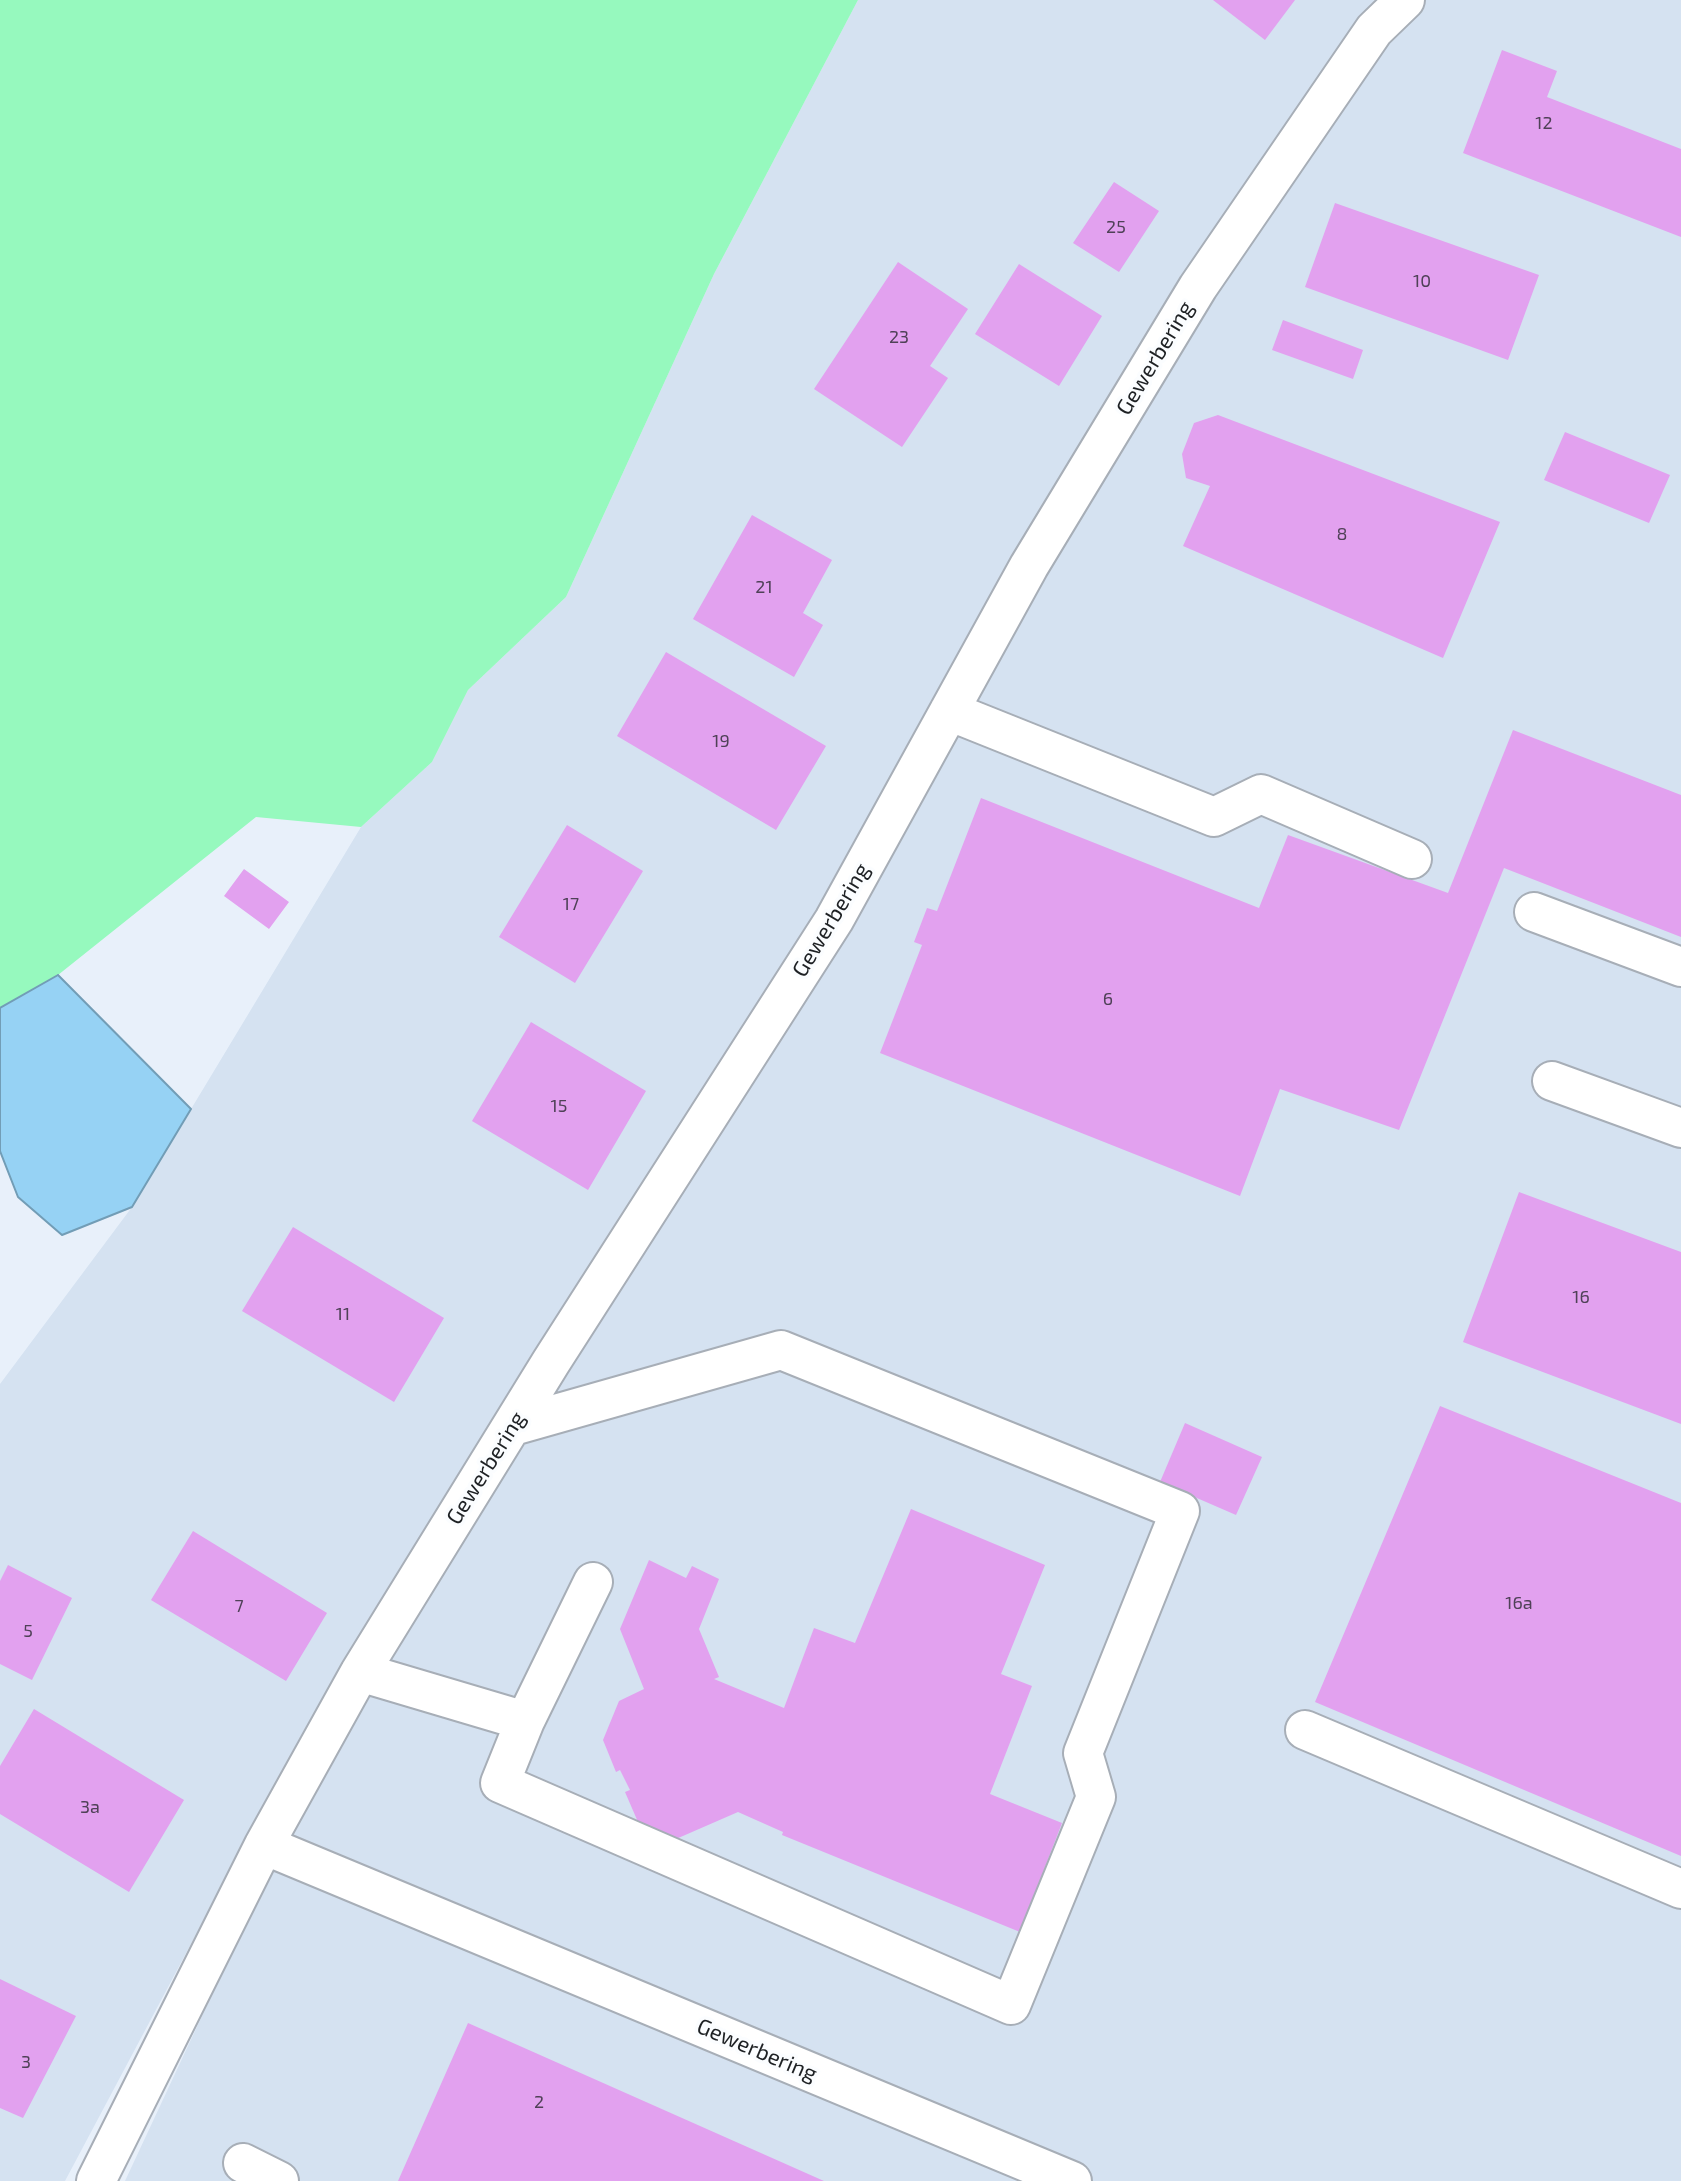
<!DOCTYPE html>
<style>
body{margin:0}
canvas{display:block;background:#e8f0fa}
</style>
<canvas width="1681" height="2181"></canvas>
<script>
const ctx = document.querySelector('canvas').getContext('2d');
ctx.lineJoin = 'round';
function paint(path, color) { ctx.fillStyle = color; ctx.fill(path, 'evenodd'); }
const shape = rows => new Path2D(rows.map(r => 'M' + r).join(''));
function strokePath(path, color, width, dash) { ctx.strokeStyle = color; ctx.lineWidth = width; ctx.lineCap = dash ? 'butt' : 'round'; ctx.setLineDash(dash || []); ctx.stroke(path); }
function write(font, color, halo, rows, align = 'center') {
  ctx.font = font + ' "Exo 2",sans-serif'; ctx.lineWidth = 7; ctx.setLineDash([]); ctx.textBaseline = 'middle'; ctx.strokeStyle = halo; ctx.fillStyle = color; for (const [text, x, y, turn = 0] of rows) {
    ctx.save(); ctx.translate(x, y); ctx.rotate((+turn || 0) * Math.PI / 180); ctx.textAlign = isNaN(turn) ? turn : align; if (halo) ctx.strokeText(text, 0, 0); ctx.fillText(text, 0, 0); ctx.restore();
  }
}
paint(shape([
 [858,0,1681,0,1681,2181,125,2181,244,1926,315,1785,286,1765,65,2181,0,2181,0,1384,132,1207,361,827,432,762,468,690,566,597,714,274]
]), '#d5e2f1');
paint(shape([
 [0,0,858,0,714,274,566,597,468,690,432,762,361,827,256,817,58,975,0,1008]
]), '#96f9be');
const water = shape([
 [58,975,191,1109,132,1207,62,1235,18,1197,0,1151,0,1008,58,975]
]);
paint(water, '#96d2f4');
strokePath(water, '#729db6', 2);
paint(shape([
 [1213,0,1295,0,1265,40],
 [1502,50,1557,71,1547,97,1681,149,1681,237,1463,153],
 [1114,182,1159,211,1119,272,1073,243],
 [1335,203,1539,275,1508,360,1305,287],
 [898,262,968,309,930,366,948,378,902,447,814,389],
 [1019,264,1102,316,1059,386,975,334],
 [1283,320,1363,350,1353,379,1272,350],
 [1218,415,1500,522,1443,658,1183,546,1210,486,1186,478,1182,454,1194,423],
 [1565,432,1670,475,1649,523,1544,480],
 [752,515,832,560,803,613,823,625,794,677,693,619],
 [666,652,826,746,776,830,617,736],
 [1513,730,1681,795,1681,937,1504,868,1399,1130,1280,1089,1240,1196,880,1053,922,945,914,942,927,908,937,911,981,798,1259,908,1288,835,1448,893],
 [567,825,643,871,575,983,499,937],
 [244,869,289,902,269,929,224,896],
 [531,1022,646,1091,588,1190,472,1121],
 [1519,1192,1681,1252,1681,1424,1463,1342],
 [293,1227,444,1318,394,1402,242,1311],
 [1440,1406,1681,1503,1681,1856,1315,1702],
 [1185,1423,1262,1457,1236,1515,1160,1482],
 [911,1509,1045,1565,1001,1674,1032,1686,990,1794,1062,1823,1020,1932,782,1835,783,1832,738,1812,676,1839,638,1822,625,1792,630,1790,620,1770,616,1772,603,1740,619,1701,644,1689,620,1629,649,1560,686,1578,692,1566,719,1579,699,1629,719,1677,714,1679,784,1708,814,1628,855,1643],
 [193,1531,327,1613,286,1681,151,1600],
 [8,1565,72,1598,32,1680,0,1664,0,1581],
 [34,1709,184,1800,129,1892,0,1814,0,1766],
 [0,1979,76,2016,23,2118,0,2108],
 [468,2023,824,2181,398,2181]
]), '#e2a1ef');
const minor = shape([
 [949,711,1214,817,1261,794,1412,859],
 [1534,912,1681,967],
 [1552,1081,1681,1128],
 [360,1672,525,1721,500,1783,1011,2005,1096,1797,1083,1753,1180,1511,781,1350,513,1426],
 [525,1721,593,1582],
 [1305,1730,1681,1889],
 [264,1845,1072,2181],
 [243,2163,279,2181],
 [96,2181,264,1845,360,1672,551,1362,834,920,1029,566,1198,287,1374,30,1405,0]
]);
strokePath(minor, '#a7aeb7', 42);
strokePath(minor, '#fff', 38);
write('18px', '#4f4157', null, [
 ["12",1544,123],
 ["25",1116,227],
 ["10",1422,281],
 ["23",899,337],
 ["8",1342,534],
 ["21",764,587],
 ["19",721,741],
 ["17",571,904],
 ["6",1108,999],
 ["15",559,1106],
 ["16",1581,1297],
 ["11",343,1314],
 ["16a",1519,1603],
 ["7",239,1606],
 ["5",28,1631],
 ["3a",90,1807],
 ["3",26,2062],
 ["2",539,2102]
]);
write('22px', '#1e2124', '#fbfdff', [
 ["Gewerbering",1155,358,-59],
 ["Gewerbering",831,920,-59],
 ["Gewerbering",486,1468,-58],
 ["Gewerbering",757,2050,23]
]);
</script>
